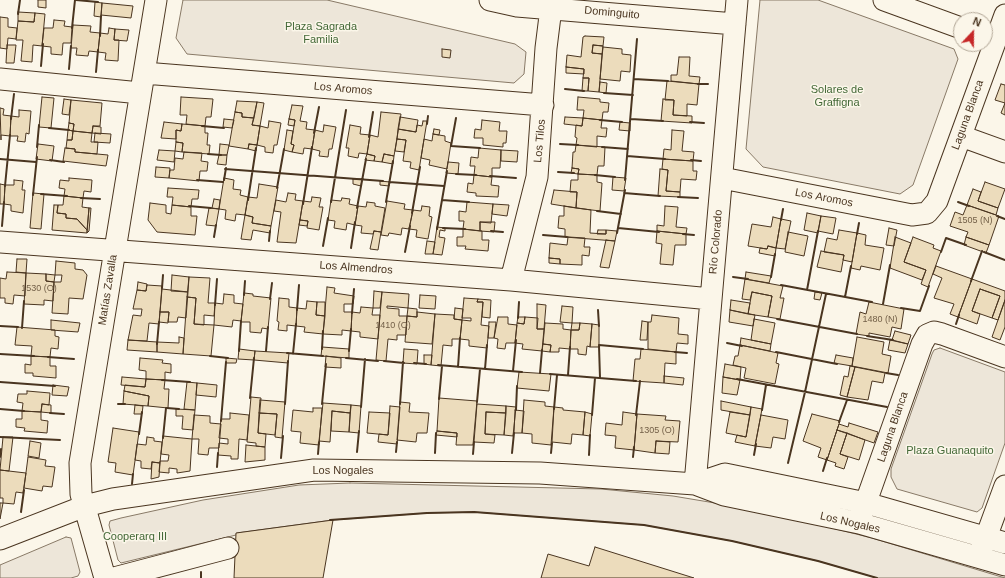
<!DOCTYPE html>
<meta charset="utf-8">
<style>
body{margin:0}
#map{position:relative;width:1005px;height:578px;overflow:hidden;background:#fbf6e9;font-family:Arial,sans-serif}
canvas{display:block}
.north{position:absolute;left:953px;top:12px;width:40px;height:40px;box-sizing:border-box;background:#fbf6e9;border:1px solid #b4a999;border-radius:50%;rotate:22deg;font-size:11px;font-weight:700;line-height:16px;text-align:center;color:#4a3520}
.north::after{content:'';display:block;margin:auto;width:14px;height:18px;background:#c62828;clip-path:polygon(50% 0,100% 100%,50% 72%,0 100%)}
</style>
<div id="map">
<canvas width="1005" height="578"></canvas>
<div class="north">N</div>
</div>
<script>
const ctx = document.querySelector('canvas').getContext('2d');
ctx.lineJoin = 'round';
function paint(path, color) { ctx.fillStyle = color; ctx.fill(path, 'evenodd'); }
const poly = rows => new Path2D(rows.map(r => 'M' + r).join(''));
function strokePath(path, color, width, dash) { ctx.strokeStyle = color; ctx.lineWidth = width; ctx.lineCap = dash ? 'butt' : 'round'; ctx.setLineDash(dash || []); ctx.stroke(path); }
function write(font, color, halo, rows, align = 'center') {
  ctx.font = font + ' Arial,sans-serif'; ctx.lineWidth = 3; ctx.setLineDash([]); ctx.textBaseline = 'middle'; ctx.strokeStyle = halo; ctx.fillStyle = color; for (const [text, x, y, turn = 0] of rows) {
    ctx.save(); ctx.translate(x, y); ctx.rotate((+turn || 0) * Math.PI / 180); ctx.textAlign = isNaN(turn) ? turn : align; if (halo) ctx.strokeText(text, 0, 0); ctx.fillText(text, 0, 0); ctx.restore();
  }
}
const green = poly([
 [183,0,327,0,515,44,526,52,524,74,514,83,187,54,176,38,183,0],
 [760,0,818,0,954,49,958,59,913,185,900,194,763,167,746,149,760,0],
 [940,348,1005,372,1005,443,982,508,977,512,897,489,891,477,891,469,932,354,934,350,940,348],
 [350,483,601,489,673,496,733,506,816,524,872,538,1005,578,877,578,818,561,732,541,644,525,474,512,427,513,333,520,237,533,236,535,121,563,118,560,109,525,110,521,121,518,203,500,299,485,350,483],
 [66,537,71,538,80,572,78,576,71,578,0,578,0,565,66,537]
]);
paint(green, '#ede6d9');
strokePath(green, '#887966', 1);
const building = poly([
 [38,0,46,0,46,8,38,7,38,0],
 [95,2,102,3,101,17,94,16,95,2],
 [102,3,133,6,131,18,101,15,102,3],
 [18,12,35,13,34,22,18,21,18,12],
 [35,13,45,14,42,46,33,45,32,62,21,61,23,40,16,40,18,21,34,22,35,13],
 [0,17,8,18,8,27,17,28,16,39,8,38,7,49,0,48,0,17],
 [54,20,65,21,64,26,72,27,71,43,63,43,62,55,51,54,51,47,42,46,44,28,53,28,54,20],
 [73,25,91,26,90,32,100,33,98,52,89,51,88,56,76,55,77,48,71,48,73,25],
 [109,28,115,29,114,40,119,40,118,61,105,60,106,53,98,52,100,33,108,34,109,28],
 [115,29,129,30,127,41,114,40,115,29],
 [585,36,604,37,603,46,593,45,592,53,602,54,599,92,588,91,589,78,583,78,584,69,566,67,567,55,581,57,583,37,585,36],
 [7,45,16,45,14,63,6,63,7,45],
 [593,45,603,46,602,54,592,53,593,45],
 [603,47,622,49,622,54,631,55,630,72,621,71,620,81,600,79,603,47],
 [442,49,451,50,450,58,442,57,442,49],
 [679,57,690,57,689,76,700,77,699,84,671,81,671,75,677,75,679,57],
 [566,67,584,69,584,74,566,73,566,67],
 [583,78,589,78,588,91,582,91,583,78],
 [667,81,699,84,697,105,687,104,687,116,673,115,674,100,665,100,667,81],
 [600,82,607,83,606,93,599,92,600,82],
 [1001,84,1005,85,1005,115,1001,113,1005,103,995,100,1001,84],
 [42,97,54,98,51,128,39,127,42,97],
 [181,97,213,99,211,117,206,117,205,126,186,124,187,115,180,115,181,97],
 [578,97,600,99,600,102,609,103,608,112,603,112,602,120,583,118,584,110,577,110,578,97],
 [64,99,71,100,69,115,62,114,64,99],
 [663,99,674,100,673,115,692,116,692,123,661,121,663,99],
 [71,100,102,103,100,126,93,126,92,133,73,131,74,124,69,123,71,100],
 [237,101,257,102,254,118,242,117,242,113,235,112,237,101],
 [257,102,264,103,260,126,252,125,257,102],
 [292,105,303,106,300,121,307,122,306,129,315,130,312,149,304,148,303,154,292,152,294,145,291,144,295,120,289,119,292,105],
 [0,108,4,109,3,115,11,116,10,136,1,135,1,140,0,108],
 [19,110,31,111,29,134,26,133,25,142,17,141,18,136,10,136,11,116,19,117,19,110],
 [235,112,242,113,242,117,254,118,252,125,260,126,257,145,249,144,248,149,229,146,235,112],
 [381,112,401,114,394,156,384,154,382,162,374,161,375,156,367,154,370,135,378,137,381,112],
 [400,117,418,120,416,132,398,129,400,117],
 [565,117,583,118,582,126,564,124,565,117],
 [583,118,602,120,601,128,607,128,606,137,597,136,597,147,576,145,577,138,575,137,576,125,582,126,583,118],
 [224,119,234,120,232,128,223,127,224,119],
 [289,119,295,120,294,126,288,125,289,119],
 [482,120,500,122,499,131,507,131,506,143,503,143,503,147,483,145,483,138,474,138,475,129,481,130,482,120],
 [269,121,281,123,277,145,274,145,273,153,265,152,265,147,257,145,260,126,268,128,269,121],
 [423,121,427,121,419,170,410,168,411,162,403,161,406,140,397,139,398,129,416,132,417,125,422,126,423,121],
 [164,122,182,124,181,131,176,130,176,139,161,138,164,122],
 [620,122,630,123,630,131,619,130,620,122],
 [69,123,74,124,73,131,68,130,69,123],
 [182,124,205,126,205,133,208,133,207,145,210,145,209,154,182,152,183,143,176,142,176,130,181,131,182,124],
 [324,125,336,127,332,149,329,149,328,157,319,156,320,151,312,149,315,130,323,132,324,125],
 [350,125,361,127,360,134,370,135,367,154,359,153,358,158,348,156,349,148,346,148,350,125],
 [93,126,101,127,101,134,92,133,93,126],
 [434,129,440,130,439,135,433,134,434,129],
 [68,130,73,131,72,140,67,140,68,130],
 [287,130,293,131,291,144,294,145,292,152,284,150,287,130],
 [672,130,684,131,682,151,694,152,693,161,663,159,664,149,671,150,672,130],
 [73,131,92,133,91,142,98,142,97,154,75,152,75,149,66,148,67,140,72,140,73,131],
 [95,133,111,134,110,143,94,142,95,133],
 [433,134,445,136,445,141,451,143,447,169,429,165,430,160,421,158,424,139,432,141,433,134],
 [397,139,406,140,404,152,395,151,397,139],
 [176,142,183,143,182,152,175,151,176,142],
 [38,144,54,146,52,161,36,159,38,144],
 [220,144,229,145,227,155,219,155,220,144],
 [249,144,257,145,256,151,248,149,249,144],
 [576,145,605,147,604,166,598,166,597,175,578,174,579,169,572,168,573,152,575,152,576,145],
 [65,148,75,149,75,152,108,155,106,166,63,161,65,148],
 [479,148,501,150,500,168,492,168,492,177,474,175,475,166,470,166,471,157,478,158,479,148],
 [159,150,175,151,174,162,157,160,159,150],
 [501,150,518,151,517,162,501,161,501,150],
 [184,152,202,153,201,161,208,162,207,171,200,171,199,181,169,178,170,170,174,170,175,158,183,159,184,152],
 [367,154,375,156,374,161,365,160,367,154],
 [384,154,394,156,393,164,382,162,384,154],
 [219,155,227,155,226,165,217,164,219,155],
 [663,159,693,161,693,171,697,171,696,180,681,179,680,192,666,191,668,170,662,169,663,159],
 [448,162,459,163,458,174,446,173,448,162],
 [156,167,170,168,169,178,155,177,156,167],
 [572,168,579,169,578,174,571,173,572,168],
 [660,169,668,170,666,191,680,192,680,197,658,196,660,169],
 [578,174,597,175,597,182,602,183,600,211,576,208,577,192,570,192,571,180,578,180,578,174],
 [474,175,492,177,491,185,499,186,498,197,476,196,476,193,467,192,468,183,473,184,474,175],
 [613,177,626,178,624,191,612,190,613,177],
 [69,178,92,180,91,192,84,191,83,198,64,196,65,189,59,188,60,180,69,181,69,178],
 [224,178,234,180,233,189,241,190,240,195,248,197,245,215,236,214,235,221,225,219,226,210,219,209,224,178],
 [353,179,362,179,361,186,353,184,353,179],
 [14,180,23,181,22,190,25,190,23,213,11,211,11,205,4,204,5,185,14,185,14,180],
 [380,181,390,182,389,186,380,185,380,181],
 [985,182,1005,189,998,208,978,201,985,182],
 [0,184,5,185,4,204,0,204,0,184],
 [259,184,278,187,271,226,252,223,253,217,245,215,248,197,257,198,259,184],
 [168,188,199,190,198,199,192,199,191,207,172,205,173,197,167,197,168,188],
 [973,189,981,192,978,201,998,208,996,215,967,205,973,189],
 [554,190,577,192,576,208,551,204,554,190],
 [33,193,44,194,41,229,30,228,33,193],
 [288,193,296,194,295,200,303,201,296,243,277,242,281,212,274,211,276,200,286,202,288,193],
 [64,196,83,198,82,207,89,208,87,230,77,219,66,218,66,214,57,213,58,205,63,205,64,196],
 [312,197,321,198,319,207,323,207,319,230,307,228,308,221,300,220,303,201,311,202,312,197],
 [342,198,350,199,349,204,358,206,355,225,347,223,346,230,334,228,335,221,328,220,331,200,341,201,342,198],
 [214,199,220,200,219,209,212,208,214,199],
 [387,201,405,204,404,209,413,210,409,229,402,228,401,235,389,233,388,236,381,235,387,201],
 [367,202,375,203,375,206,385,208,381,232,374,231,373,234,361,233,362,226,355,225,358,206,366,207,367,202],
 [467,202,493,204,491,223,480,222,480,231,463,229,464,221,459,221,459,211,466,212,467,202],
 [150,203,166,205,166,213,171,214,172,205,191,207,191,216,197,216,195,235,157,232,148,220,150,203],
 [493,204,509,205,507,216,492,214,493,204],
 [54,205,58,205,57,213,66,214,66,218,77,219,87,230,87,233,52,230,54,205],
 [967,205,999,216,989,245,966,237,968,232,950,226,955,212,963,215,967,205],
 [422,206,430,207,429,216,432,217,428,239,416,237,417,230,409,229,413,210,421,211,422,206],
 [564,206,591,210,590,233,606,234,606,230,617,231,615,241,565,237,565,229,558,228,559,216,564,216,564,206],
 [665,206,678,207,676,227,687,228,686,234,657,231,657,225,664,226,665,206],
 [89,208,91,208,89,231,87,233,89,208],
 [209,208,219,209,216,226,206,225,209,208],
 [807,213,821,216,818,233,804,230,807,213],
 [245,215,253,217,252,223,271,226,270,233,253,230,251,240,241,239,245,215],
 [821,216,836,218,833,234,818,231,821,216],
 [773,217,781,219,776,248,768,246,767,249,748,246,752,224,771,227,773,217],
 [781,219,791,221,785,249,776,248,781,219],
 [300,220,308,221,307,226,299,225,300,220],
 [480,222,495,222,494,232,480,231,480,222],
 [437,227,445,228,445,231,440,230,439,237,445,238,442,255,433,254,437,227],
 [889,228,897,230,894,246,886,245,889,228],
 [463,229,482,231,482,240,489,240,488,251,465,249,466,246,457,246,457,237,463,237,463,229],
 [598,230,606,230,606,234,597,234,598,230],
 [839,230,857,233,852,262,843,260,844,255,824,252,827,238,837,240,839,230],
 [374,231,381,232,378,250,370,249,374,231],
 [657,231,686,234,686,245,675,245,673,265,660,264,662,244,656,243,657,231],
 [788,232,808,236,804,256,785,252,788,232],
 [857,233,866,235,865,245,884,248,880,270,861,266,860,270,851,268,857,233],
 [568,237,585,238,584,247,590,247,589,256,582,255,582,265,560,264,560,259,549,258,550,243,567,245,568,237],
 [895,237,911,243,904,262,926,270,922,280,890,268,895,237],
 [913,237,934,245,933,248,941,251,928,287,921,284,926,270,904,262,913,237],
 [966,237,989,245,986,253,964,245,966,237],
 [606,240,615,241,609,268,600,267,606,240],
 [427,241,435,242,433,254,425,254,427,241],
 [768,246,776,248,775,256,759,253,760,248,767,249,768,246],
 [821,251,844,255,841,272,817,267,821,251],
 [549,258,560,259,560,264,549,263,549,258],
 [17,259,27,259,26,273,16,272,17,259],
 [56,261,75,263,75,269,83,270,87,275,83,299,69,298,68,314,52,313,54,282,61,282,62,275,55,275,56,261],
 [936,266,972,279,958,317,950,314,954,304,934,298,942,278,933,274,936,266],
 [7,272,26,273,25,296,14,295,13,304,5,303,5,298,0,298,0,278,6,279,7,272],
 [746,272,771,276,769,283,745,279,746,272],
 [26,273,46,274,46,281,54,282,53,301,44,300,44,305,24,304,26,273],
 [46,274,55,275,54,282,46,281,46,274],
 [172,275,189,277,188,292,171,291,172,275],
 [189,277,210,278,208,303,215,303,214,316,204,315,204,325,194,324,196,298,187,297,189,277],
 [745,279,783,286,780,298,784,298,780,319,768,317,772,296,752,292,750,300,742,299,745,279],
 [972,279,1005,291,1005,300,998,320,992,318,1000,296,980,289,972,311,980,314,977,324,958,317,972,279],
 [138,282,147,284,146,291,137,290,138,282],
 [147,285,162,286,159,324,149,323,147,341,128,340,133,315,141,316,142,309,133,309,137,290,146,291,147,285],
 [327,287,335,288,334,293,354,296,353,304,344,304,344,312,352,312,351,331,342,330,342,335,323,334,327,287],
 [162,289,188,292,186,318,178,317,177,322,168,322,169,312,160,312,162,289],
 [980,289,1000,296,992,318,972,311,980,289],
 [374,291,382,292,380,308,373,308,374,291],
 [382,292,409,294,408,308,387,306,387,308,399,309,399,316,407,316,406,335,397,335,397,340,388,339,386,361,376,360,382,292],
 [752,292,772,296,768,317,748,314,752,292],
 [815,292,822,293,820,300,814,299,815,292],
 [244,293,253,294,253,296,271,298,268,329,262,328,261,333,250,332,250,322,241,322,244,293],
 [224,294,234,295,234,303,243,304,241,321,233,320,232,327,214,325,215,303,223,304,224,294],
 [420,295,436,296,435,309,419,308,420,295],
 [187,297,196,298,194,324,214,325,211,356,183,354,187,297],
 [279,298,289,299,289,307,297,308,296,326,287,325,287,331,278,330,279,322,277,321,279,298],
 [464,298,478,299,477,302,483,302,481,325,489,326,487,348,469,346,469,340,460,339,462,320,471,321,471,318,462,318,464,298],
 [478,299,491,300,490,318,482,317,483,302,477,302,478,299],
 [731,300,750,303,748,314,730,310,731,300],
 [1005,300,1005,327,1000,340,992,337,1005,300],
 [307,301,317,302,316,315,325,316,323,334,304,332,305,327,296,326,297,308,306,309,307,301],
 [317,302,325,302,325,316,316,315,317,302],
 [869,302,904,309,901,329,892,327,890,337,869,333,869,336,856,334,860,312,866,314,869,302],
 [537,304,546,305,544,329,537,329,537,304],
 [562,306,573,307,572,323,560,322,562,306],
 [361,307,373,308,372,315,380,315,378,339,360,337,360,332,351,331,352,312,360,313,361,307],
 [408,308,417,309,417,317,407,316,408,308],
 [455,308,463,309,462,320,454,319,455,308],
 [730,310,755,315,753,326,729,322,730,310],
 [160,312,169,312,168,323,159,322,160,312],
 [417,312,435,314,432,344,405,342,407,316,417,317,417,312],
 [435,314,454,315,454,319,462,320,460,339,452,339,452,346,443,345,441,366,431,365,435,314],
 [652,315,679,318,678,334,688,335,688,344,677,343,676,352,648,349,648,322,651,322,652,315],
 [498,317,508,317,508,324,517,325,515,343,506,343,505,349,497,348,498,339,494,338,498,317],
 [518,317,525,317,524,324,517,323,518,317],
 [525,317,538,318,537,329,544,329,542,351,522,349,523,344,515,343,517,323,524,324,525,317],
 [754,319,775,323,771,344,751,340,754,319],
 [51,320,80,323,78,332,51,330,51,320],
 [642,321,648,322,647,340,640,340,642,321],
 [489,322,496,322,494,338,488,338,489,322],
 [545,323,563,324,563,329,571,330,570,349,559,348,559,352,550,352,551,345,543,344,545,323],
 [572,323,580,323,579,330,571,330,572,323],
 [580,323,592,324,590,347,587,346,586,355,578,354,578,349,570,349,571,330,579,330,580,323],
 [592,324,599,325,599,347,590,347,592,324],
 [17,327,55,330,55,336,59,337,58,349,51,348,50,357,31,356,32,346,15,345,17,327],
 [895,331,911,335,908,344,892,340,895,331],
 [179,337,184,338,183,354,157,352,157,342,179,343,179,337],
 [857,337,884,342,882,354,891,356,888,373,852,366,857,337],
 [741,338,771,344,770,351,740,345,741,338],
 [128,340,157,342,157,352,127,350,128,340],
 [890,340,908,344,905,353,888,350,890,340],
 [543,344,551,345,550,352,542,351,543,344],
 [740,345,778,353,776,363,779,364,775,384,744,378,746,368,733,365,735,356,738,356,740,345],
 [322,347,349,349,349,358,321,356,322,347],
 [239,349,255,351,254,360,238,359,239,349],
 [404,349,418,350,417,364,403,363,404,349],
 [641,349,676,352,676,364,665,363,664,383,633,381,635,359,640,359,641,349],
 [255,351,289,353,288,363,254,360,255,351],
 [424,355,432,355,431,365,424,364,424,355],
 [836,355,853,358,852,366,834,363,836,355],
 [31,356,50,357,50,366,56,366,56,378,33,376,33,373,25,373,25,364,31,365,31,356],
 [326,356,341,358,341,368,325,367,326,356],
 [140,358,163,360,162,363,171,364,171,373,165,372,165,380,146,379,146,371,139,370,140,358],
 [226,358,237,359,236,363,226,363,226,358],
 [725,364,741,367,740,380,723,377,725,364],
 [850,366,855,367,847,397,840,395,844,376,848,377,850,366],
 [855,367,885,373,883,383,872,381,868,400,847,397,855,367],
 [519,372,551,374,549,391,517,388,519,372],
 [664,376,684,378,683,385,664,383,664,376],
 [122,377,146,379,145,387,121,385,122,377],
 [723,377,740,380,737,395,722,393,723,377],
 [146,379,165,380,164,389,169,389,168,408,148,406,149,396,124,391,125,385,145,387,146,379],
 [187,382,197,383,195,410,184,409,187,382],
 [197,383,217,385,216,397,196,395,197,383],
 [53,385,69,387,67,396,52,395,53,385],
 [27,391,50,393,49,405,42,404,41,412,22,411,23,403,17,402,18,394,27,394,27,391],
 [124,391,149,396,148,406,123,404,124,391],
 [251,397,261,398,258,433,266,434,265,447,256,446,256,443,247,442,251,397],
 [439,398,477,401,473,445,456,445,457,433,437,431,439,398],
 [260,400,285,402,282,438,275,437,277,414,259,413,260,400],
 [524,400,545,402,545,406,554,407,551,445,532,443,532,434,522,433,524,400],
 [721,401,751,407,750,415,721,410,721,401],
 [400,402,410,403,409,412,429,413,427,433,417,433,416,442,397,440,400,402],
 [323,403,351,405,350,413,332,411,330,442,319,441,323,403],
 [42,404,51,405,51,413,41,412,42,404],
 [477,404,506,406,506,413,486,412,485,434,495,435,494,443,474,442,477,404],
 [135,405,143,406,142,414,134,414,135,405],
 [351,405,361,406,359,433,349,432,351,405],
 [390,406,400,407,397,444,378,442,379,434,388,435,390,406],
 [506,406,516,407,513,436,504,435,506,406],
 [554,407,563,408,563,410,585,412,583,435,572,434,571,444,552,442,554,407],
 [751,407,762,409,755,446,735,442,737,435,746,437,751,407],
 [313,408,322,408,319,445,300,443,301,432,291,431,293,410,313,412,313,408],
 [176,409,195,410,193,430,182,429,183,416,176,416,176,409],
 [515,410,524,411,522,433,514,433,515,410],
 [22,411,41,412,41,420,48,421,47,433,24,431,25,428,16,427,16,419,22,419,22,411],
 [332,411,350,413,349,432,331,431,332,411],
 [369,412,390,413,388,435,367,433,369,412],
 [486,412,506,413,504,435,485,434,486,412],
 [585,412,592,414,590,436,583,435,585,412],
 [623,412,637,414,634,450,615,448,616,436,605,435,606,423,622,425,623,412],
 [730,412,750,415,746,437,726,433,730,412],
 [230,413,249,415,247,440,239,439,238,459,231,459,231,456,218,455,219,443,228,444,228,439,219,438,221,419,230,419,230,413],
 [259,413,277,414,275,435,258,433,259,413],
 [637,414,666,416,665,420,680,421,678,442,656,441,655,453,634,450,637,414],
 [812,414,840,421,827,460,818,457,821,448,803,441,812,414],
 [194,415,210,416,210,423,221,424,219,448,209,448,208,455,198,454,199,439,192,439,194,415],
 [761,415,788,420,785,439,773,437,771,448,755,446,761,415],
 [849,423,878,432,874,443,837,430,839,424,848,427,849,423],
 [113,428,139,432,133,475,115,472,116,463,108,462,113,428],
 [837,430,847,433,840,454,848,457,844,469,835,466,836,463,827,460,837,430],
 [437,431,457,433,457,437,436,435,437,431],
 [847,433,865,440,859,460,840,454,847,433],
 [163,436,192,439,190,471,177,473,177,469,169,468,169,473,159,472,160,461,168,461,169,455,161,454,163,436],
 [3,437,13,437,9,471,0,470,3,437],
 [147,437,154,438,154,441,162,442,160,463,152,462,151,469,141,468,141,461,135,460,137,444,146,445,147,437],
 [30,441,41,443,39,458,28,456,30,441],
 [656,441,670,442,669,454,655,453,656,441],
 [246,445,265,447,265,460,245,462,246,445],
 [28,457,46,460,45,466,55,467,52,487,43,486,42,491,24,488,28,457],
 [152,462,160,463,159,477,151,479,152,462],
 [0,470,26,473,23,493,16,492,14,504,3,503,3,498,0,498,0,470],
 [0,503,3,503,0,519,0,503],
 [333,520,323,578,234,578,236,533,333,520],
 [595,547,694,578,541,578,548,554,589,566,595,547]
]);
paint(building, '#ecdcbc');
strokePath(building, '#4a3520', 1);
const minor = poly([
 [490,0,517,6,735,24],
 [884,0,961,28],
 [144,73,543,105],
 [0,79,140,93],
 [961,136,1005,152],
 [722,178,912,215,927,213,937,201,1005,15],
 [0,242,511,280,711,299],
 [511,280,537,177,546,48,552,0],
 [695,484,737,0],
 [695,484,725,474,866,503,1005,543],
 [861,516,922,344,927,335,934,332,942,334,1005,357],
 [0,539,85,506,113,499,314,470,540,473,695,484,724,495,859,523,1005,565],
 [981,551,1005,486],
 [105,578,81,494,80,463,156,0],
 [114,578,228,548]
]);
strokePath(minor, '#4a3520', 23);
strokePath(minor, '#fbf6e9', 21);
strokePath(poly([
 [76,0,98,2],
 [18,14,20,0],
 [72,28,75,0],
 [100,36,101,16],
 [41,66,43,44],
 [69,69,71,46],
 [96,72,98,50],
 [634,79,668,81],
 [698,84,708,84],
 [565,89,584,91],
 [604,93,633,95],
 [11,119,14,94],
 [631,119,663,121],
 [600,120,622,122],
 [690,122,704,123],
 [427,124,428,116],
 [202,126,224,128],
 [49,128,69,130],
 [314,133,319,107],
 [369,137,373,112],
 [560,144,578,145],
 [451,146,456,118],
 [451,146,480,148],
 [37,147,39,125],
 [602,147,628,149],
 [208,154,221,155],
 [627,156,665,159],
 [0,159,36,162],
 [50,160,64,162],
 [691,160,701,161],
 [225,169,383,181],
 [558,172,574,173],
 [456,174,476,175],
 [595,175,615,177],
 [490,176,516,178],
 [197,180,223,182],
 [224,180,226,168],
 [625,180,637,39],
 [389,182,444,186],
 [5,186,10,135],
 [277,188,284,149],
 [624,193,660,196],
 [41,194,67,196],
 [33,195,37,157],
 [678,197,698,198],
 [81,198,100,199],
 [248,200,256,148],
 [442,200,469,202],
 [331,202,346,110],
 [386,202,393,161],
 [958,202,969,206],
 [303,204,312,147],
 [189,206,211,208],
 [357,208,366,159],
 [597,211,621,214],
 [412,213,420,167],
 [997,216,1005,219],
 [781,220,783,209],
 [2,226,4,202],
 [443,228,465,229],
 [618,228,659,232],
 [437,229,447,171],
 [491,231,503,232],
 [617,233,625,190],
 [683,234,694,235],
 [857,234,859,223],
 [543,235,567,237],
 [214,237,216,225],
 [269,241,270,231],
 [323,246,328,218],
 [351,248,355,222],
 [405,252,410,226],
 [941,252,946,238,966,245],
 [984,252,1005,260],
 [733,277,748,279],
 [771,277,775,254],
 [971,281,982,251],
 [781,285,872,302],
 [162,288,163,275],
 [807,290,818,231],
 [244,295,245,281],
 [845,297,851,266],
 [270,299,272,283],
 [883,304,890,265],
 [215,305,217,279],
 [901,308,920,311,929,286],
 [297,310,299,285],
 [598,310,599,326],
 [352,313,354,289],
 [518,318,519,302],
 [777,319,857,334],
 [956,324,959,315],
 [0,326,18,327],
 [22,328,24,301],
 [867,336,893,340],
 [727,343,742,346],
 [157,344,159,322],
 [599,345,643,349],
 [599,346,600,378],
 [322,349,323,331],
 [239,351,241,321],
 [266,351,268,327],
 [349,351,351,329],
 [675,352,687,353],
 [776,352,837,364],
 [287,353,323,356],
 [0,354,34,356],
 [293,354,296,324],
 [210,356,228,358],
 [48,357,74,359],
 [346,358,378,361],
 [384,361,404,363],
 [414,363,426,364],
 [438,365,522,372],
 [458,367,460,338],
 [485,369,487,345],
 [513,371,516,340],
 [540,373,542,350],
 [886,373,898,375],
 [550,374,636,381],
 [568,375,570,347],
 [737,379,887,407],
 [162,380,190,382],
 [0,382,55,386],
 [250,398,254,358],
 [439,399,442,366],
 [477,402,480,369],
 [118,404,125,404],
 [285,404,288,361],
 [322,404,326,364],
 [400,404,403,362],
 [361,407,365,359],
 [167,408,179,409],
 [0,409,24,411],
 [554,409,557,375],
 [516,410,517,386],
 [762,410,766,385],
 [50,413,64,414],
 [592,415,595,378],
 [636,415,640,381],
 [221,421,226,362],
 [839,422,847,400],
 [139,434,142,412],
 [0,437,60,440],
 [163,438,166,408],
 [357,452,359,431],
 [396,452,397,442],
 [435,453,436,433],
 [512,453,514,433],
 [551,453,552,443],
 [318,454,319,442],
 [473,454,474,442],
 [589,455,590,435],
 [754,455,756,444],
 [0,457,1,449],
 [633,457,634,447],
 [281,458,283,436],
 [788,463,805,392,826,294],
 [217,467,218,453],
 [823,471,827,458],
 [132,484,133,474],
 [21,512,24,490],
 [330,520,427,513,474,512,644,525,732,541,818,561,877,578],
 [201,572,201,578]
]), '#4a3520', 2);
write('9px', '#725f47', null, [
 ["1505 (N)",975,221],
 ["1530 (O)",39,289],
 ["1480 (N)",880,320],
 ["1410 (O)",393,326],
 ["1305 (O)",657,431]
]);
write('11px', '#4a3520', '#fbf6e9', [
 ["Dominguito",612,13,5],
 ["Los Aromos",343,89,5],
 ["Laguna Blanca",968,115,-70],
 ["Los Tilos",540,141,-85],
 ["Los Aromos",824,198,11],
 ["Río Colorado",716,242,-85],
 ["Los Almendros",356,268,4],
 ["Matías Zavalla",108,290,-81],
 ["Laguna Blanca",893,427,-71],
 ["Los Nogales",343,471],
 ["Los Nogales",850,523,13]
]);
write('11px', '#436837', '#fbf6e9', [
 ["Plaza Sagrada",321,27],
 ["Familia",321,40],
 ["Solares de",837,90],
 ["Graffigna",837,103],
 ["Plaza Guanaquito",950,451],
 ["Cooperarq III",135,537]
]);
</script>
